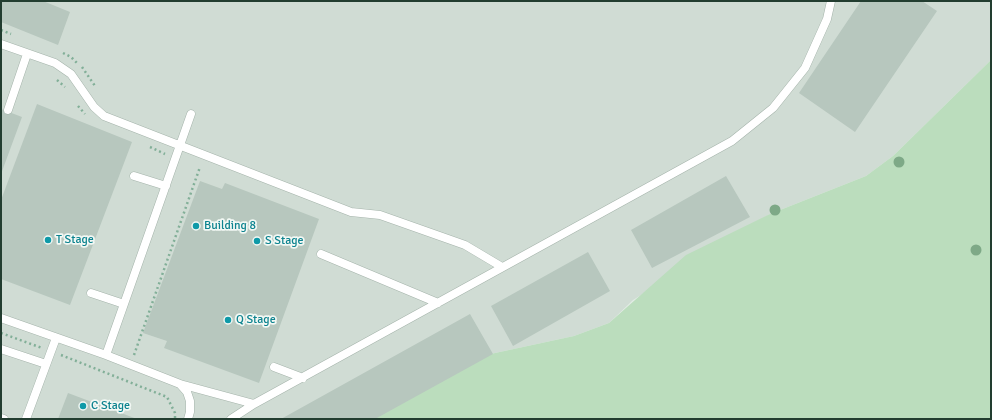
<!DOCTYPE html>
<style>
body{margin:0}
#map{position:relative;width:992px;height:420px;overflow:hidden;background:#e2ece5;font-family:Signika,sans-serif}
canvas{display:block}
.frame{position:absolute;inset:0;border:2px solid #223d30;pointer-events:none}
</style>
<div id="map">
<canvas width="992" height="420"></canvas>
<div class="frame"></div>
</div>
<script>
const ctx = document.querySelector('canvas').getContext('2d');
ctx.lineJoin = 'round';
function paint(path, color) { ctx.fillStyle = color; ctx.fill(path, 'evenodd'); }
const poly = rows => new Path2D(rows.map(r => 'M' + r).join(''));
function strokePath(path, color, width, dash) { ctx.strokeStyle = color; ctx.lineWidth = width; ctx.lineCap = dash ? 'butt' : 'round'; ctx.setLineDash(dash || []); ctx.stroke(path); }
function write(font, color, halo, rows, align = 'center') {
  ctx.font = font + ' Signika,sans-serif'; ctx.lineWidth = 3.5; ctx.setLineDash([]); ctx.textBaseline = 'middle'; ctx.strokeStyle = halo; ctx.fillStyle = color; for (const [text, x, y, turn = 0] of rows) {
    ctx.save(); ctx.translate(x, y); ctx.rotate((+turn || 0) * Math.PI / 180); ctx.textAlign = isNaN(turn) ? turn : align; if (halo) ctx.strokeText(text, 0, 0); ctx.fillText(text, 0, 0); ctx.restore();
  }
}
paint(poly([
 [1,1,991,1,991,60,893,156,866,176,770,214,633,300,609,323,574,336,472,358,371,419,1,419]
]), '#d0dcd4');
paint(poly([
 [991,60,991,419,371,419,472,358,574,336,609,323,686,255,770,214,866,176,893,156]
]), '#bbddbd');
paint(poly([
 [1,1,43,1,70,12,58,45,1,22],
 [861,1,922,1,937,11,855,132,799,93],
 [37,104,132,142,70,305,1,279,1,200],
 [1,109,22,117,1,174],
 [726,176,750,217,652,268,631,230],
 [200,181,222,189,225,183,319,219,259,383,164,348,167,341,143,333],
 [588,252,610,291,513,346,491,306],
 [470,314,493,354,375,419,281,419],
 [68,393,137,419,58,419]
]), '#b7c7be');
const lane = poly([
 [1,44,55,63,71,74,94,107,104,116,351,212,380,215,465,245,502,267],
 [8,110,27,54],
 [134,176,166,186],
 [321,254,438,303],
 [91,293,124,304],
 [1,318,106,355,180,384,254,404,732,141,773,108,805,68,827,19,831,1],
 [1,349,46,364],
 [106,355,191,114],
 [274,367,303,378],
 [180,384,187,392,190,401,190,412,188,419],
 [1,418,4,419],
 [26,419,56,338],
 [231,419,254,404]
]);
strokePath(lane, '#a5b4ab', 9);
strokePath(poly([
 [1,30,11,34],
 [63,53,71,57,78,64],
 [82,67,95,86],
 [57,80,65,87],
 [78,106,85,114],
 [150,147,165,154],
 [1,333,42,348],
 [61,355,167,397,175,413,175,419],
 [134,355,200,167]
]), '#82af98', 2.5, [2, 3]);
strokePath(lane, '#fff', 8);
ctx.fillStyle = '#7ea987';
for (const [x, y] of [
 [899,162],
 [775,210],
 [976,250]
]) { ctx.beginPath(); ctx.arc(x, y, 5.5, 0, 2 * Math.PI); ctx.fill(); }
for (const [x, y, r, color] of [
 [196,226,4,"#0f9aa8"],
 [48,240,4,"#0f9aa8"],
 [257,241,4,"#0f9aa8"],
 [228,320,4,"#0f9aa8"],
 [83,406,4,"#0f9aa8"]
]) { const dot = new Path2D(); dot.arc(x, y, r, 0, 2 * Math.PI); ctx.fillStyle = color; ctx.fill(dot); strokePath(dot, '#f2f8f4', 1.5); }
write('12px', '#0d838f', '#f2f8f4', [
 ["Building 8",204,226],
 ["T Stage",56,240],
 ["S Stage",265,241],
 ["Q Stage",236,320],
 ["C Stage",91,406]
], 'left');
</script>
